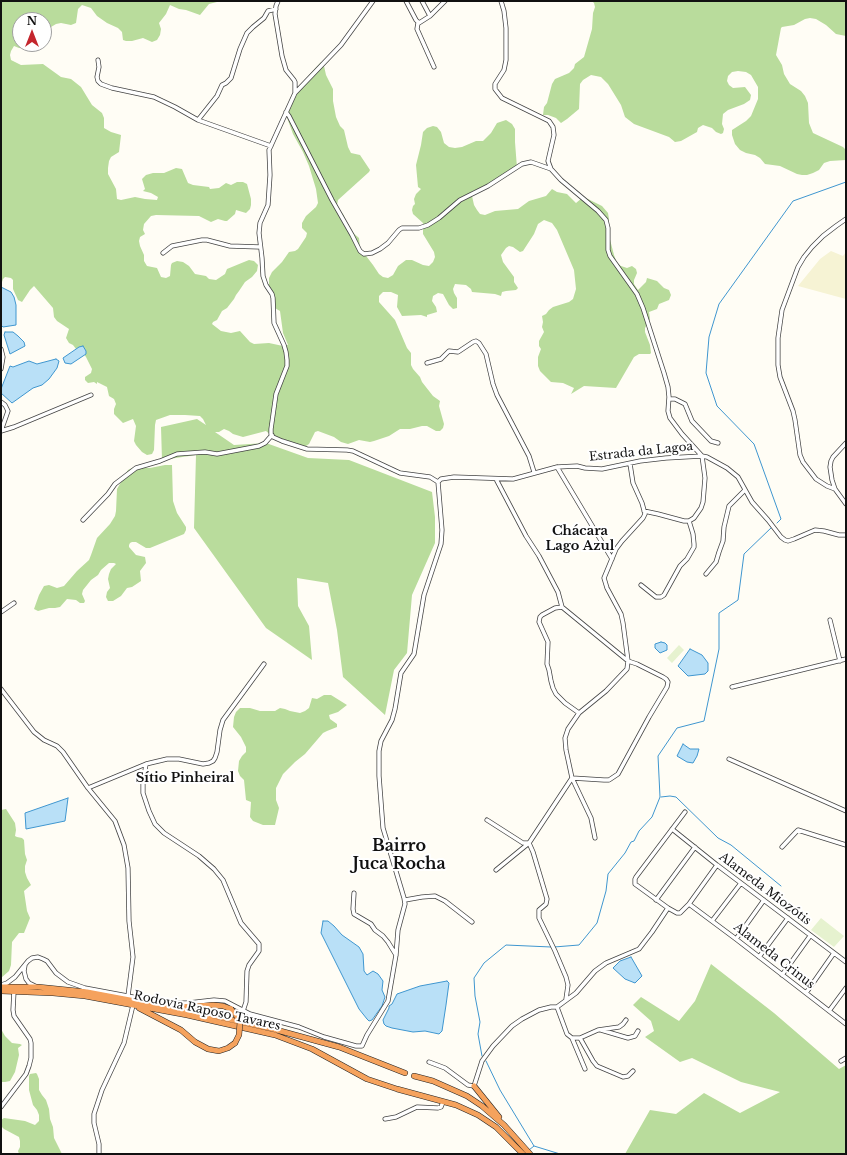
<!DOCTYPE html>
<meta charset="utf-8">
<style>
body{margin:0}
#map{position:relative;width:847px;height:1155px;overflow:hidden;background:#fffdf5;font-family:"Libre Baskerville",serif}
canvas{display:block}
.frame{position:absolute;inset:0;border:2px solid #111;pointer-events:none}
.north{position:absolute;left:12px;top:12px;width:40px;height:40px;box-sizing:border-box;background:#fff;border:1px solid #a0a0a0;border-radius:50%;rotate:0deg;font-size:11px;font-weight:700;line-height:16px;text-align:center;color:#111}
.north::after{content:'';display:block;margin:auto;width:14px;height:18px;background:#c4262e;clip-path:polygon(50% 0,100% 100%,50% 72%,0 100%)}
</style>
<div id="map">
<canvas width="847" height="1155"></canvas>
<div class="frame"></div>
<div class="north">N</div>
</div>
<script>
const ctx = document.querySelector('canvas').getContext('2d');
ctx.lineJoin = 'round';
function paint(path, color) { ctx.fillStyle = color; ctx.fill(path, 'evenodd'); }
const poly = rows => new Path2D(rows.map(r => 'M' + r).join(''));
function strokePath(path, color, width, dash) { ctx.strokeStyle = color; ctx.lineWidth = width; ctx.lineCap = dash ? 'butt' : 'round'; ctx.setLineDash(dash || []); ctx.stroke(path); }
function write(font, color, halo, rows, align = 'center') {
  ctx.font = font + ' "Libre Baskerville",serif'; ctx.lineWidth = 4; ctx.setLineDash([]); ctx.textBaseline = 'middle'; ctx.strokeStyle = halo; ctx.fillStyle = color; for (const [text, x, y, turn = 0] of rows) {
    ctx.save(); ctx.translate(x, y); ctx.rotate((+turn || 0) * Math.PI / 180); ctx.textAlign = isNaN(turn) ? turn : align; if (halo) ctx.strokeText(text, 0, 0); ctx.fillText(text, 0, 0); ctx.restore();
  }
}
paint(poly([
 [831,251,843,256,846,252,846,299,798,286,820,259]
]), '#f6f3d4');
paint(poly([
 [1,1,221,1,209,4,200,15,186,10,179,9,170,5,166,14,159,23,161,29,160,35,157,40,152,42,143,38,132,41,126,41,123,40,122,32,118,28,107,23,97,16,91,8,82,5,78,9,76,23,71,25,61,23,56,24,51,27,48,32,44,33,44,20,20,20,20,44,30,44,29,45,25,48,19,48,14,46,11,51,10,55,11,60,21,65,43,64,61,77,71,79,81,87,92,105,102,113,104,118,104,128,111,132,121,135,119,152,111,157,109,161,108,168,108,174,116,189,117,199,121,200,135,197,145,199,157,200,158,197,151,193,143,191,145,189,142,179,146,175,153,173,164,173,176,168,182,169,188,183,193,185,209,187,210,189,219,188,226,183,231,185,237,182,243,182,247,184,251,199,251,205,250,209,246,213,236,210,235,214,227,221,225,221,218,219,211,222,199,216,156,215,151,216,144,224,143,230,145,234,140,237,139,241,140,246,144,255,144,261,147,266,157,268,161,277,166,278,170,276,171,265,172,263,177,261,183,262,189,266,195,274,206,276,209,279,216,280,225,274,227,269,244,262,249,260,254,261,258,265,257,271,252,277,245,282,239,291,236,295,234,299,227,308,222,311,217,320,213,322,212,324,221,331,231,333,240,331,250,342,254,344,269,343,283,346,288,345,283,333,280,311,273,307,269,287,269,278,272,272,282,262,289,252,295,251,298,249,306,237,307,233,302,228,302,223,306,216,316,207,318,203,316,189,309,166,303,152,293,134,285,112,292,97,310,74,321,62,324,66,326,75,333,89,333,101,336,117,340,126,344,130,348,147,351,153,360,155,370,170,369,172,338,200,337,205,338,210,343,214,351,231,359,238,360,248,373,265,379,274,383,277,388,278,393,275,398,266,406,260,412,260,423,265,429,266,433,262,435,257,434,252,423,234,423,223,413,214,412,210,413,206,415,204,414,199,416,194,421,189,418,187,416,165,421,145,423,132,427,128,433,126,437,127,441,132,444,143,449,147,455,148,462,147,476,141,483,141,491,133,497,123,506,120,512,124,515,129,515,142,517,168,488,185,473,191,472,196,474,205,477,210,480,214,485,215,495,211,518,209,529,201,546,196,552,189,557,192,567,194,576,203,582,198,588,199,602,206,608,213,609,219,607,228,614,255,617,263,621,266,627,268,632,266,636,269,637,273,634,280,634,284,638,290,646,282,647,278,657,281,664,288,669,290,671,295,669,300,659,304,657,309,649,312,650,319,645,328,645,332,650,345,651,353,650,354,639,354,634,357,616,388,584,386,571,394,574,388,563,383,551,382,540,371,538,366,538,357,541,349,539,346,539,341,544,332,542,327,543,322,542,316,546,314,549,310,553,307,569,302,573,299,576,289,574,270,557,230,552,223,544,220,538,224,534,234,523,251,520,252,513,247,509,246,506,248,501,255,503,262,514,277,514,282,518,288,516,290,506,291,502,292,501,296,495,294,472,292,471,289,466,285,455,284,453,289,454,293,457,298,457,308,453,309,449,305,443,294,438,293,433,296,432,301,436,307,437,312,427,315,427,317,421,315,402,316,397,307,398,295,391,292,383,292,379,296,379,302,395,320,407,348,411,353,411,365,413,369,420,377,422,382,433,396,440,401,439,406,444,424,443,428,440,431,436,431,427,426,422,426,410,429,400,429,389,436,374,441,370,442,359,440,348,444,341,442,334,437,318,431,315,432,309,444,306,446,302,447,273,437,266,431,243,437,233,434,229,431,224,429,219,432,215,432,234,445,266,443,308,458,349,460,432,492,435,517,435,543,412,595,407,653,394,670,385,715,343,677,337,630,328,583,297,578,298,606,309,626,312,660,266,628,194,528,196,455,162,460,161,427,197,419,206,425,203,419,200,416,185,415,170,415,156,420,155,425,154,450,152,454,147,455,142,452,136,445,134,441,136,426,133,419,123,423,114,414,114,409,116,404,114,399,109,396,107,387,97,382,97,384,94,382,88,383,85,380,85,377,91,373,92,369,86,357,81,350,76,349,73,345,69,343,66,338,69,329,57,321,54,317,53,308,34,286,30,290,22,302,18,300,13,289,13,280,11,278,5,277,3,279,1,285],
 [592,1,846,1,846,36,836,34,826,25,816,19,810,18,805,19,794,25,782,27,781,28,776,55,782,65,784,74,790,84,801,91,805,96,808,103,809,123,813,133,843,147,846,150,846,160,830,161,824,163,819,170,813,173,807,175,802,175,797,174,780,166,765,164,760,158,755,155,746,153,740,150,735,144,732,135,732,130,746,121,751,116,758,99,758,87,751,75,746,72,738,71,732,72,728,76,727,81,729,85,733,88,745,87,751,95,750,100,744,104,728,110,723,114,722,124,724,129,723,133,721,134,716,132,712,128,703,125,698,128,697,132,681,141,675,142,669,137,634,124,625,117,621,105,608,84,601,77,591,75,583,80,580,84,579,109,567,119,561,123,556,118,548,115,543,115,544,107,547,103,552,84,555,79,569,73,574,68,575,64,584,57,592,29,593,13,595,7,594,3],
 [165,465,172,465,173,501,177,513,186,527,186,530,184,534,150,548,146,548,136,542,132,542,130,543,129,545,129,547,136,555,145,557,146,563,140,571,141,581,132,587,127,588,121,596,113,601,108,601,106,597,107,592,110,588,108,579,109,574,111,569,116,564,114,563,109,563,101,570,98,575,91,580,83,590,82,594,85,601,84,603,80,603,76,600,67,599,60,607,55,608,49,608,38,611,34,609,39,595,44,586,49,585,57,588,64,586,77,571,89,560,91,555,97,538,110,524,115,516,116,511,117,489,128,470,134,467,150,468],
 [324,695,331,695,347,705,338,712,329,715,330,719,337,724,337,727,327,731,323,733,305,754,295,762,283,774,276,788,276,800,279,808,275,825,263,825,253,821,250,817,251,802,246,800,244,780,240,776,238,771,239,761,242,756,246,752,246,747,241,737,233,727,234,717,236,712,240,708,250,708,260,711,275,711,280,708,285,709,290,711,300,713,305,711,309,708,312,698,317,699],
 [6,809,15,823,16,830,15,836,17,837,22,838,24,840,25,854,27,860,25,866,25,872,27,878,31,885,24,891,27,911,30,918,24,933,19,933,12,942,11,965,9,971,1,978,1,810],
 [711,964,774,1013,839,1069,846,1065,846,1154,625,1154,650,1110,676,1114,704,1093,740,1113,780,1092,741,1082,692,1058,680,1062,645,1037,654,1031,651,1021,633,1005,641,997,679,1021,695,1001],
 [1,1029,5,1036,12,1043,20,1044,22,1045,18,1048,19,1055,15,1072,10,1081,5,1082,1,1082],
 [36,1073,37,1074,39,1079,39,1090,42,1095,46,1100,49,1109,50,1119,53,1127,54,1138,62,1154,19,1154,18,1151,20,1147,20,1141,19,1137,4,1129,1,1126,1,1120,4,1118,25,1121,35,1125,39,1121,39,1115,37,1110,33,1105,29,1090,29,1076,30,1074]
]), '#b9dc9c');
paint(poly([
 [679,645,684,650,672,663,667,658],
 [821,918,844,936,834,947,811,930]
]), '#e6f2cf');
const water = poly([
 [1,287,11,292,14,297,16,305,16,325,3,327,1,325,1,287],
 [5,332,13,332,18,336,24,342,25,346,10,354,4,335,5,332],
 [83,346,86,351,86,354,71,364,65,363,63,358,79,347,83,346],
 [56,359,59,361,57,368,49,379,42,385,33,388,12,403,1,393,1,389,10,366,13,367,29,361,37,364,56,359],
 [661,642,665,643,667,645,667,650,660,653,655,648,655,644,661,642],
 [690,649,702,655,708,663,708,671,705,674,688,676,678,666,690,649],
 [683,744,690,749,699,749,697,756,693,763,687,762,677,756,683,744],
 [68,798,65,821,26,829,25,813,68,798],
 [323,921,328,921,334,926,342,935,359,947,363,954,364,971,367,975,373,971,378,974,383,981,382,990,385,997,382,1006,372,1020,369,1021,367,1019,359,1009,321,933,323,921],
 [631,957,642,976,635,983,625,979,613,968,620,961,631,957],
 [447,981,449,983,446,1005,442,1031,439,1034,425,1031,413,1032,392,1028,386,1026,384,1024,383,1020,389,1008,389,1006,392,1004,397,994,420,986,447,981]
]);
paint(water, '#b9e0f7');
strokePath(water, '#3f96cf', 1);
strokePath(poly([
 [777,523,781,519,754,444,717,406,706,373,709,337,719,304,793,201,846,182],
 [661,797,670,796,676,797,718,838,731,845,781,886],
 [554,947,579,945,597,923,606,891,608,874,625,853,631,842,634,841,639,831,652,817,660,797,658,756,677,728,704,721,719,649,719,613,738,600,744,554,772,527],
 [482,1056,478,1034,480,1022,475,996,474,978,484,963,506,945,551,947],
 [486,1061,500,1090,534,1146,529,1150],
 [534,1146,560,1154]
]), '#3f96cf', 1);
const minor = poly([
 [278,1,276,6,275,14,282,56,286,70,294,80,295,82,295,93],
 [373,1,341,45,295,93,269,150,270,175,268,205,260,223,259,233,262,258,263,276,266,285,272,294,273,298,274,323,284,345,286,352,287,360,287,366,276,394,271,429,271,434,273,437,282,441,307,449,347,450,353,451,400,473,430,477,438,482,441,479,454,477,513,479,557,467,577,466,585,468,602,469,640,461,666,458,702,456,707,457,727,468,738,477,752,502,768,520,781,537,785,540,788,541,794,539,815,530,824,531,839,535,846,535],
 [406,1,416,20,419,23,430,16,445,1],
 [422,1,430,16],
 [501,1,504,11,506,28,506,60,504,70,495,84,495,89,502,98,549,121,553,127,554,135,548,161,551,169,561,180,598,211,606,220,608,228,608,250,610,256,637,294,643,308,664,373,668,387,669,397,668,411,670,418,682,434,702,456,705,478,703,502,701,508,694,518,689,521,684,521,658,514,644,511],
 [418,23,417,29,434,67],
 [98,60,99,67,97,77,98,81,101,84,112,88,154,97,175,107,198,120,217,96,222,85,226,83,231,78,240,49,247,33,253,27,264,18,268,11,276,9],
 [286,112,289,116,332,200,352,235,360,251,364,254,372,253,380,249,388,243,399,230,402,228,419,228,428,225,439,218,460,200,488,186,522,164,531,162,551,169],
 [198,120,271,146],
 [163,253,172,246,202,240,207,240,230,246,260,247],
 [1,349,3,357,1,369],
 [427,363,441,359,449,351,458,352,473,342,476,341,479,343,486,354,493,384,497,395,529,456,534,472],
 [669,399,675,399,685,404,692,421,711,441,718,443],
 [1,402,5,405,8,411,1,431],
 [1,431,14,427,91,395],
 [846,443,833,457,831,461,830,467,832,480,835,489,846,504],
 [557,467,612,559],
 [496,479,526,536,539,556,558,592,562,607,628,661,637,664,663,677,666,679,668,682,667,687,649,717,618,774,609,780,604,780,572,778,591,818,595,838],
 [835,489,827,486,816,479,803,462,800,455,795,420,793,411,780,377,778,365,778,338,782,310,798,267,804,257,812,247,823,236,836,226,846,219],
 [83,520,108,494,115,484,136,468,160,461,177,454,205,452,217,454,259,446,265,443,272,435],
 [706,574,716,562,719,552,723,541,724,527,729,506,745,490],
 [641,585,656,597,661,597,664,595,680,566,687,559,694,547,694,544,693,534,689,521],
 [562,607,555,608,542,615,540,617,539,622,548,642,547,664,549,670,551,681,553,688,556,694,565,703,579,713],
 [1,612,14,603],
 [830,620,840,661],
 [732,687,846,659],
 [1,689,34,732,44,740,57,746,63,752,88,788,115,821,124,845,128,868,129,921,133,957,128,996],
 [729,759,846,811],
 [146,764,143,784,143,793,149,811,155,824,164,833,199,856,214,869,223,880,241,923,259,944,259,951,249,965,247,971,246,1002,243,1011],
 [88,788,146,764,167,759,179,759,203,764,209,763,213,761,215,758,217,752,220,730,223,720,264,664],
 [685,812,636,877,635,879,635,884,668,908,677,913,680,913,689,904,717,865],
 [487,820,523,843,529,843],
 [672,829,717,865,846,962],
 [782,847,796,832,798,830,846,845],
 [496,870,529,843],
 [354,893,353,909,354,914,371,924,375,930,383,936,388,942,396,955],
 [405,900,422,897,435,896,445,901,472,922],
 [656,900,695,847],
 [689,904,736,939,846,1024],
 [712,921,741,883],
 [736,939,764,900],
 [759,957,788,918],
 [25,965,24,971,26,979,29,983,37,987],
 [782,975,810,936],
 [1,985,7,983,15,977,28,961,32,958,38,957,43,959,47,961,56,973,68,982,85,988,165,1003,188,1003,214,1000,225,1001,250,1014,299,1027,324,1037,349,1044,356,1046,362,1046,367,1035,388,1001,396,955,398,930,405,904,404,898,383,828,379,776,379,751,381,741,392,720,395,709,401,673,414,654,424,595,441,544,442,530,438,482],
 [806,993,834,953],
 [566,999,568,985,566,977,555,951,539,918,539,910,546,904,547,899,533,852,529,843,572,778,566,750,565,738,568,729,579,713,606,691,627,669,628,661,623,623,621,614,607,588,604,578,616,549,622,541,643,518,645,514,642,503,633,483,630,464],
 [557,1007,567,1034,572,1038,585,1069],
 [829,1011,846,988],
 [601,1030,628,1038,635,1036,638,1031],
 [572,1038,580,1038,598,1030,619,1027,623,1024,626,1020],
 [580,1038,593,1061,597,1066,623,1077,628,1076,633,1071],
 [841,1061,846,1058],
 [429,1062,445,1068,468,1085,474,1086,482,1061,493,1046,512,1026,522,1019,539,1010,551,1007,557,1007,576,993,595,971,606,963,639,949,652,932,668,908],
 [1,1107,26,1074,29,1066,31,1058,31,1043,30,1039,14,1016,13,1010,14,991],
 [385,1119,396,1117,417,1107,438,1108,441,1107,443,1102],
 [99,1154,99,1144,94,1123,94,1114,102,1090,124,1043,133,1005]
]);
const highway = poly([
 [1,987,38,987,87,992,215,1016,273,1029,339,1047,405,1073],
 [1,991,53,993,85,996,187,1015,275,1035,312,1049,367,1079,397,1089,456,1105,478,1115,496,1127,523,1154],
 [179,1007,213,1005,223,1006,231,1009],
 [139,1008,181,1030,195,1042,208,1049,219,1051,228,1048,235,1043],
 [414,1076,433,1081,467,1096,482,1106,504,1125,530,1154],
 [474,1086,499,1117]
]);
strokePath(minor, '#444', 5);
strokePath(highway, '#222', 6);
strokePath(minor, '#fff', 3.5);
strokePath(highway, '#f5a25d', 5);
const highwayBridge = poly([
 [231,1009,236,1015,240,1022,239,1035,235,1043]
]);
strokePath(highwayBridge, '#222', 6, []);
strokePath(highwayBridge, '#f5a25d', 5);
write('12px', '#111', '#fff', [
 ["Estrada da Lagoa",641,452,-6],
 ["Alameda Miozótis",765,889,37],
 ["Alameda Crinus",774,956,38],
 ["Rodovia Raposo Tavares",207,1011,12]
]);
write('bold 13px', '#111', '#fff', [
 ["Chácara",580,531],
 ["Lago Azul",580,546],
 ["Sítio Pinheiral",185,778]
]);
write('bold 16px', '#111', '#fff', [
 ["Bairro",399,846],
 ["Juca Rocha",399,864]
]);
</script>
